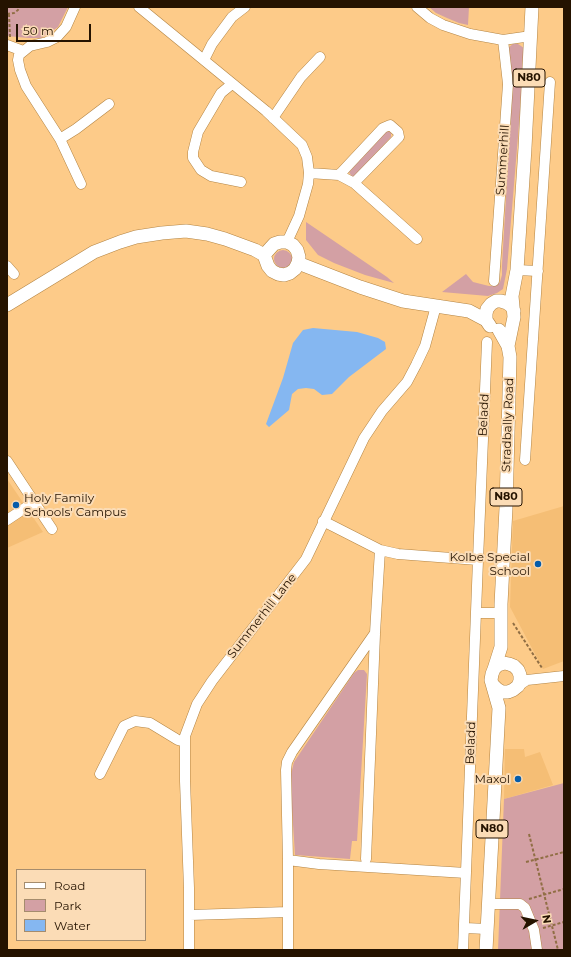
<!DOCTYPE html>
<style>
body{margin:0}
#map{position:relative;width:571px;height:957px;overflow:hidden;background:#fdcb89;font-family:Montserrat,sans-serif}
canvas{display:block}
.frame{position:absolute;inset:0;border:8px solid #251300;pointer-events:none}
.legend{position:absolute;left:16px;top:869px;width:130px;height:72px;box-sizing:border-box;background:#fbdcb6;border:1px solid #a58c6d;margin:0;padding:5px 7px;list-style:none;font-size:12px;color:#251300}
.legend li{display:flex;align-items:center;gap:8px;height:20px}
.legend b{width:20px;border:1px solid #a58c6d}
.north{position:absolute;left:515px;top:901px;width:40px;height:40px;-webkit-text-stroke:3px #fbdcb6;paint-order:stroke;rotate:81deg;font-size:11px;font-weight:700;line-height:16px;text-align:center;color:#251300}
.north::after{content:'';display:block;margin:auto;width:14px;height:18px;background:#251300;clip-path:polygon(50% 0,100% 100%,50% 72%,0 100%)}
.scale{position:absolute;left:16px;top:24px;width:75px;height:18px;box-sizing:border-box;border:2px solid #251300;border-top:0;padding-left:5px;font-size:12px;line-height:14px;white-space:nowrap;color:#251300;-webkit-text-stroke:3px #fbdcb6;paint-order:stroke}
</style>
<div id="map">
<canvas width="571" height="957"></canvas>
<div class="frame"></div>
<ul class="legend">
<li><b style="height:5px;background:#fff"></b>Road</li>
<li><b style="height:11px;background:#d3a0a4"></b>Park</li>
<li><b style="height:11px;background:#85b7f1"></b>Water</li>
</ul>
<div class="north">N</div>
<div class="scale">50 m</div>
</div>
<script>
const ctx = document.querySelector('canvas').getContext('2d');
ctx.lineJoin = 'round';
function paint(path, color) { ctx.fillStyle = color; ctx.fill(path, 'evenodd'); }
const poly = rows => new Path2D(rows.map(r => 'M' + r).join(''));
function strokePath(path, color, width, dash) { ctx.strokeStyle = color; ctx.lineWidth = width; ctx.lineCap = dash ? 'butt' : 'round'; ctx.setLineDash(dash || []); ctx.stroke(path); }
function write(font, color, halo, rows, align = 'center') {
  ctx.font = font + ' Montserrat,sans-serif'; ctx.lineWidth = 4; ctx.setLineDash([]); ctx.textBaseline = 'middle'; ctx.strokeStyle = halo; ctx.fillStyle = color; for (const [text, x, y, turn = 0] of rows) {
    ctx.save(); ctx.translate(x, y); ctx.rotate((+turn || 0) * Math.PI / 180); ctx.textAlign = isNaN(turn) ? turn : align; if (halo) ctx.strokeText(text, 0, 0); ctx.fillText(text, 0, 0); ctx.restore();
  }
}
paint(poly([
 [7,479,43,532,7,548],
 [564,506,564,661,543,669,510,607,513,521],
 [505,749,524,749,525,757,540,752,553,785,504,799]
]), '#f5be75');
paint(poly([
 [7,7,68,7,58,27,51,32,41,38,28,38,7,36],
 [429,7,469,7,468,25,459,23,447,18,436,13],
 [514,43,518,44,524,48,520,112,507,269,503,289,497,293,488,296,442,292,466,274,473,282,489,286,496,286,500,282,502,275,502,265,513,79,508,52,508,48],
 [387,130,391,133,391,137,356,176,352,177,349,172],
 [306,222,387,277,394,283,365,275,334,263,318,255,306,240],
 '274 259a9 9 0 1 1 18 0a9 9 0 1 1-18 0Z',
 [358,670,364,670,367,674,357,841,352,841,350,859,295,855,290,778,294,762,354,673],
 [564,783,564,950,498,950,504,799]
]), '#d3a0a4');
paint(poly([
 [313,328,357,332,378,338,385,342,386,349,349,377,332,394,322,395,314,389,306,388,298,389,292,394,289,410,269,427,266,424,283,378,293,343,303,330]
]), '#85b7f1');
const minor = poly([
 [75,7,66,27,57,37,47,42,30,46,19,55,18,60,20,70,26,86,60,139,81,184],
 [139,7,266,111,302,145,307,157,309,173,308,184,299,216,287,242],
 [417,7,430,18,443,25,470,34,503,40,531,36],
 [7,45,23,51],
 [204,60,212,44,232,17,245,7],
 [232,84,221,93,198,132,193,152,193,158,201,170,211,176,241,182],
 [273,118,301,77,320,57],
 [60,139,76,129,109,104],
 [309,173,339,175,354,183,417,239],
 [339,175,383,128,390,125,398,132,399,137,354,183],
 [7,266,14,274],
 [517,270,538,271],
 [494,281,508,84,503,40],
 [525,460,550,82],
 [7,461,52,529],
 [7,520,34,502],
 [323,521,380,550,398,554,478,560],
 [476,613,500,613],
 [518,686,527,680,564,676],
 [100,774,124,726,135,721,150,723,178,740,185,742],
 [366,859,375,634],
 [288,860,319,864,466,873],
 [488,904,520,904,525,908,534,930,537,950],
 [190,915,288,912],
 [465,928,487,929],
 [189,950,189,888,185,781,185,736,197,704,212,681,306,559,364,438,382,411,407,382,416,365,425,346,436,306],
 [288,950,288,860,286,770,287,762,292,752,375,633,380,550],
 [463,950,478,560,487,342]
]);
const major = poly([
 [280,242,287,242,293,245,297,250,299,257,298,263,295,269,290,273,284,275,278,274,272,271,268,266,264,255,274,244,280,242],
 [298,263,360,287,403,301,469,311,486,320],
 [7,305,94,252,120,242,136,237,162,233,186,231,207,234,225,239,255,250,264,255],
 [490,326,486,320,486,314,487,309,491,304,496,301,501,301,507,303,511,306,514,311],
 [508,346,514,317,512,296,517,270,525,148,532,7],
 [494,669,501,647,501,604,506,508,510,357,508,346,499,330],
 [486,950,499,708,491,680,492,674,494,669,498,665,504,663,509,664,514,666,518,670,520,675,520,681,518,686,513,690,508,692,502,692,497,689,493,685]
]);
strokePath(minor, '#b38443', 11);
strokePath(major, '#b38443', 14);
strokePath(poly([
 [7,14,14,13,18,10,19,7],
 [9,14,10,37],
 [513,623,542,668],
 [529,834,558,950],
 [526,862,564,852],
 [529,899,564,889],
 [543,928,564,922]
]), '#906e44', 2, [3, 2]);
strokePath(minor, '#fff', 10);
strokePath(major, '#fff', 13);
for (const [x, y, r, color] of [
 [16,505,4,"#055caa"],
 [538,564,4,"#055caa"],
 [518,779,4,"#055caa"]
]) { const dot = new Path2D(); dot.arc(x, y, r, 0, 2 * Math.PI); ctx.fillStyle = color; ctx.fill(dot); strokePath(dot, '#fbdcb6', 1.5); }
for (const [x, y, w] of [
 [529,78,32],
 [506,497,32],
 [492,829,32]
]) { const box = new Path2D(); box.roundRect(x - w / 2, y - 9, w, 18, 3); ctx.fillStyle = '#fbdcb6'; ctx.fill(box); strokePath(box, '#251300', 1); }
write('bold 11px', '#251300', null, [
 ["N80",529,78],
 ["N80",506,497],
 ["N80",492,829]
]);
write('12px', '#251300', '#fbdcb6', [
 ["Summerhill",503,160,-86],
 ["Beladd",484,415,-87],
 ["Stradbally Road",508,425,-88],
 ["Summerhill Lane",262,616,-52],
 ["Beladd",471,743,-88]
]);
write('12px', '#251300', '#fbdcb6', [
 ["Holy Family",24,498,"left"],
 ["Schools' Campus",24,512,"left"],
 ["Kolbe Special",530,557],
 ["School",530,571],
 ["Maxol",510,779]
], 'right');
</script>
